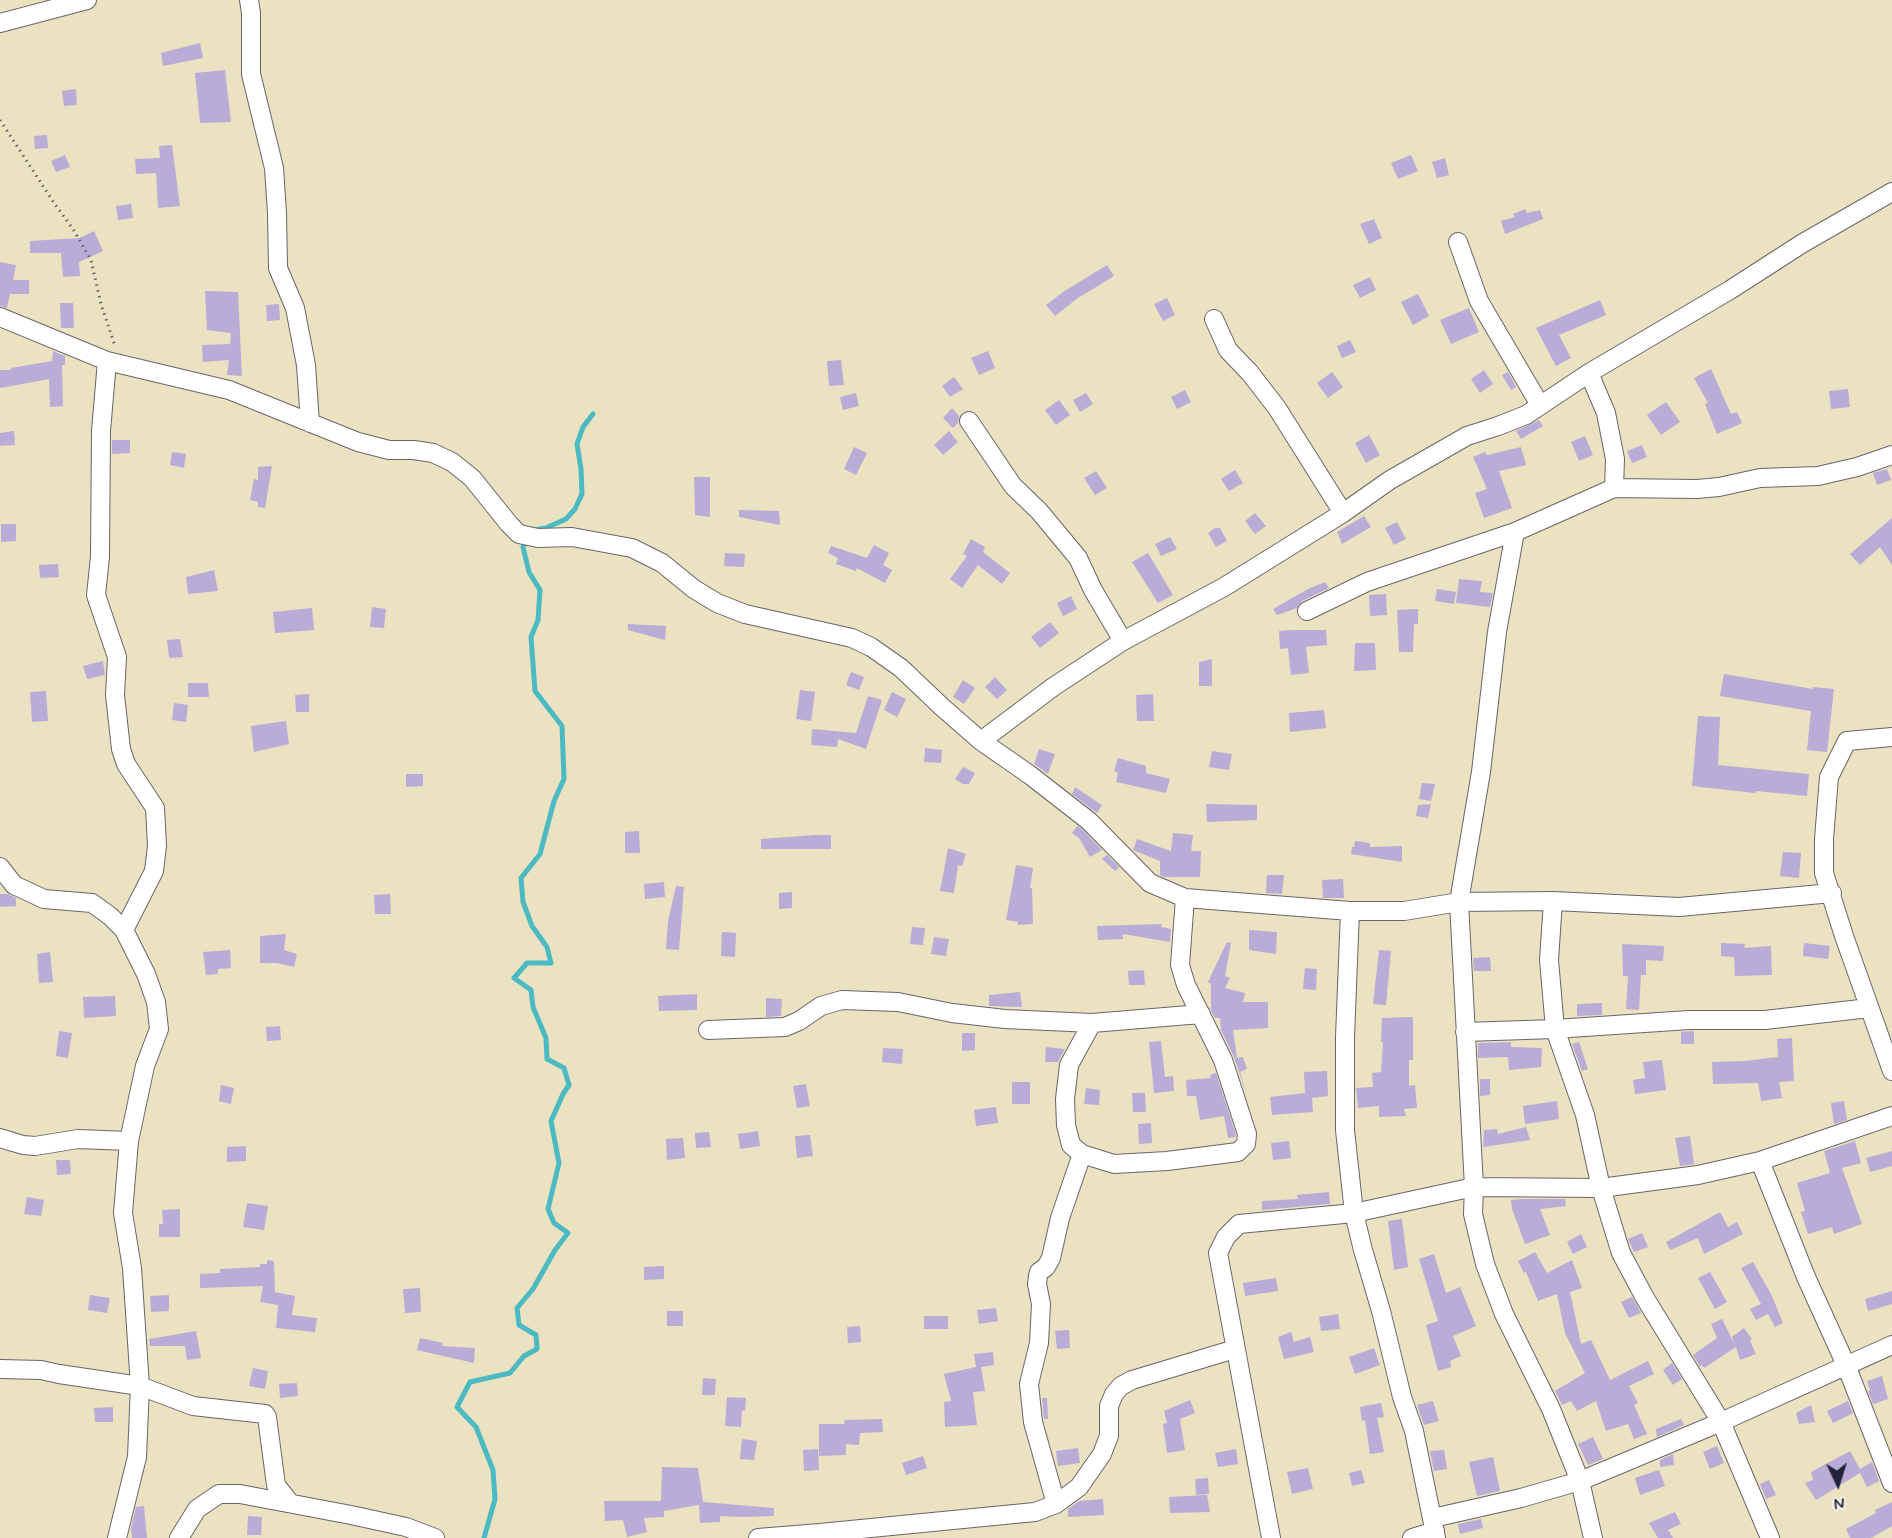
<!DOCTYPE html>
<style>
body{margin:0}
#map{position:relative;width:1892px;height:1538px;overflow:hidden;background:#ebe2c1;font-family:Mynerve,sans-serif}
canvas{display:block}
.north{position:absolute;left:1808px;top:1454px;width:60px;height:60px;-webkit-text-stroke:4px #f7f3e8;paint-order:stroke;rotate:176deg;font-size:16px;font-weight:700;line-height:24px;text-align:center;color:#22223b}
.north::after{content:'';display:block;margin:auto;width:21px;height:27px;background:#22223b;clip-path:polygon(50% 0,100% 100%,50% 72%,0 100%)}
</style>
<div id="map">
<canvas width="1892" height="1538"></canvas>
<div class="north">N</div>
</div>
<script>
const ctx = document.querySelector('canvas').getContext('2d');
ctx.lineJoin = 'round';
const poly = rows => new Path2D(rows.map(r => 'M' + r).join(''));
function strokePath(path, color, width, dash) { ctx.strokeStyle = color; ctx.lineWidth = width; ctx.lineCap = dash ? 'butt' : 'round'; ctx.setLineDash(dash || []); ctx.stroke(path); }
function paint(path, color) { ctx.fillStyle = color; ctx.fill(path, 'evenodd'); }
strokePath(poly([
 [534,530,546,528,566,519,575,509,582,494,581,469,577,444,583,427,593,414],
 [484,1538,495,1499,493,1470,476,1427,457,1407,470,1382,510,1373,524,1356,537,1349,536,1335,519,1325,517,1308,533,1289,555,1250,568,1233,554,1223,548,1209,559,1163,551,1121,563,1094,569,1085,564,1068,547,1059,546,1038,533,1007,531,990,514,978,527,963,551,963,547,947,532,926,523,902,521,878,540,854,554,801,564,779,562,726,535,691,531,637,538,620,540,590,529,572,523,547,527,540]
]), '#4bbac2', 5);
paint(poly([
 [200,43,203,58,163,66,161,53],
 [225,70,231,122,200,123,195,73],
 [76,89,77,105,64,106,62,91],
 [47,135,48,148,35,149,34,136],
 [172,145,180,206,158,208,156,173,136,174,135,159,160,158,159,146],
 [65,155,70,167,56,172,51,161],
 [1411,155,1418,171,1398,179,1391,163],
 [1445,158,1449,175,1437,178,1432,162],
 [131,204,133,218,118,220,116,206],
 [1525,209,1527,213,1540,210,1543,219,1505,234,1501,221,1515,217,1513,214],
 [1374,219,1382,238,1369,244,1360,224],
 [94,231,103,251,79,262,80,276,63,277,61,253,30,253,30,241,80,238],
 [0,262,16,265,13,280,29,280,29,294,10,294,7,308,0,306],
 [1107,265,1114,276,1078,298,1055,316,1046,305,1063,292],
 [1370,277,1376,290,1360,298,1353,285],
 [205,291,238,292,242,376,227,375,229,360,203,362,202,345,230,344,231,333,207,330],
 [1418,294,1429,316,1413,325,1401,302],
 [1167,298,1175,315,1163,321,1154,304],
 [1600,300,1606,315,1559,335,1571,358,1556,366,1536,328],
 [60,303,73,303,74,328,61,328],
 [279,304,280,320,267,321,266,305],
 [1469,308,1479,332,1451,344,1440,320],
 [1350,340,1356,352,1342,358,1337,346],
 [53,351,65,356,65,365,62,365,63,406,50,407,49,379,0,388,0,370,11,370,11,368,52,361],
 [988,351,995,368,979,375,971,358],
 [841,360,844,385,829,386,827,361],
 [1711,369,1731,414,1737,412,1742,423,1717,434,1705,404,1708,403,1694,378],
 [1484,370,1493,384,1480,393,1471,379],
 [1332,372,1343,387,1328,398,1317,383],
 [1508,372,1516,387,1511,390,1502,375],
 [954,377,963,389,950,397,942,386],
 [1848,389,1850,407,1831,409,1829,391],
 [1185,390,1191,402,1177,409,1171,397],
 [856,393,859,406,843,410,840,397],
 [1086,393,1093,404,1080,412,1073,400],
 [1059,400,1070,415,1056,425,1045,410],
 [1666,402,1680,422,1661,435,1647,415],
 [952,408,959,416,958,423,953,428,943,418],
 [1539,420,1543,426,1521,439,1516,431],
 [14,431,15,445,0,446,0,433],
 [949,431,958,442,943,455,934,445],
 [1369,435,1380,455,1366,463,1355,443],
 [1585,436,1593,455,1579,461,1571,442],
 [112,440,130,440,130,453,112,454],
 [1642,445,1647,457,1632,463,1627,451],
 [854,447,867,453,856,475,844,469],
 [1521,447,1526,465,1499,471,1512,508,1484,518,1475,493,1487,489,1473,457,1485,452,1487,455],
 [172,452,186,454,184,468,170,465],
 [272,466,265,508,258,507,258,502,250,500,254,479,258,480,258,467],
 [1887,469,1891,480,1877,485,1873,473],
 [1235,470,1243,483,1229,491,1221,479],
 [1096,471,1107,488,1095,495,1084,478],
 [694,477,710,477,710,517,695,515],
 [739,510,779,511,780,525,739,517],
 [1255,513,1266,526,1255,534,1245,521],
 [1364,516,1371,527,1342,544,1337,532],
 [1892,518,1892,565,1880,547,1860,565,1850,554],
 [1397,522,1406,539,1394,545,1385,528],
 [1,524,16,524,16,541,1,542],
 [1215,528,1220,528,1227,541,1216,547,1208,533],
 [1170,537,1177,549,1161,556,1155,544],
 [971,539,985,547,983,552,1010,573,1002,584,978,565,962,588,950,579,967,556,963,554],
 [874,545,889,553,883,565,892,570,885,583,857,568,856,571,836,564,838,558,828,553,831,546,867,558],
 [725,553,745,554,744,567,724,566],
 [1148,553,1173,595,1158,603,1132,562],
 [58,564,59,577,40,578,39,565],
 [214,570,218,591,188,594,186,577],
 [1459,579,1482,581,1480,592,1493,593,1490,607,1456,603],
 [1325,582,1329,588,1302,601,1297,608,1277,615,1273,609,1308,589],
 [1437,589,1456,592,1454,604,1435,601],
 [1386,594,1387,615,1370,616,1369,595],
 [1071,596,1077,609,1063,616,1057,603],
 [372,607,386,609,384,628,370,627],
 [312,608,314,630,275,633,273,612],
 [1418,609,1418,624,1414,624,1413,652,1399,652,1397,610],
 [1050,622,1059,633,1040,648,1031,637],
 [628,624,666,626,665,640,628,630],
 [1294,630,1326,630,1327,645,1306,647,1309,673,1291,675,1288,648,1280,649,1279,631],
 [180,639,183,657,169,658,167,640],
 [1355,643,1375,643,1376,670,1354,671],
 [1212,659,1212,686,1199,686,1199,662],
 [103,661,105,675,87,679,83,666],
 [851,672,864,677,859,690,846,685],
 [1724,674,1813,689,1813,687,1834,689,1827,752,1807,750,1811,711,1720,696],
 [995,677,1007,690,997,699,985,687],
 [963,680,975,688,964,704,953,697],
 [188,683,208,683,209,697,188,697],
 [800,690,815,692,811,721,796,719],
 [46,691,48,721,32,722,30,692],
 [892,692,906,699,897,717,884,710],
 [309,694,309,712,296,712,295,695],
 [1153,694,1154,721,1137,721,1136,695],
 [868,696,882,700,866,749,838,739,837,747,811,745,812,729,856,733],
 [174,703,188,705,186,722,172,720],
 [1324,710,1326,728,1290,732,1289,713],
 [1698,716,1720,717,1718,765,1809,774,1807,796,1756,791,1755,793,1692,786],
 [286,721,289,744,254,752,251,726],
 [925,748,942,750,941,763,924,762],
 [1039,749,1055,754,1048,774,1034,764],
 [1212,751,1232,754,1229,770,1209,767],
 [1118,758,1146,766,1146,773,1170,779,1166,793,1116,782,1118,773,1114,771],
 [963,767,975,773,969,784,963,784,955,779],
 [406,774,423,774,423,786,406,787],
 [1422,783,1435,784,1431,801,1419,799],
 [1075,787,1102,805,1097,813,1072,794],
 [1206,804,1257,805,1257,820,1207,822],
 [1431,804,1428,818,1416,816,1418,805],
 [1077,826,1082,829,1102,850,1090,857,1079,838,1072,833],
 [639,831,640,853,625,853,625,832],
 [1173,833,1193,835,1191,851,1201,851,1200,877,1164,877,1160,875,1160,861,1133,850,1137,839,1171,851],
 [815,835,831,835,831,849,761,849,761,839],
 [1355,841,1370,843,1370,847,1402,846,1402,862,1351,854,1352,847,1354,847],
 [948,848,966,854,962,866,958,865,954,893,940,891],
 [1783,852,1801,853,1799,878,1780,876],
 [1107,855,1119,867,1115,871,1102,859],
 [1016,865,1033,868,1030,888,1032,888,1033,924,1018,925,1018,922,1006,920],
 [1267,875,1284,875,1282,894,1266,893],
 [1343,879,1344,898,1323,898,1322,880],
 [664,882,665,897,645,899,644,884],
 [676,886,684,887,679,950,666,949,668,921],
 [792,892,792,908,779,909,779,893],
 [0,894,8,894,16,898,16,906,0,907],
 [390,894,391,914,375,914,374,895],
 [1162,924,1161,927,1171,929,1170,942,1123,934,1123,939,1098,940,1097,926],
 [912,927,925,928,923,945,910,944],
 [1249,930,1277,932,1276,954,1249,950],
 [722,932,736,933,735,957,721,956],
 [286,934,284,950,297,954,294,967,277,963,260,963,260,936],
 [934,937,949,939,946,956,931,954],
 [1227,942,1231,943,1225,976,1230,978,1225,988,1245,993,1243,1002,1268,1002,1268,1028,1233,1030,1237,1058,1243,1057,1247,1069,1240,1072,1247,1096,1234,1057,1221,1030,1220,1018,1215,1018,1211,1011,1211,984,1208,982],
 [1721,943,1745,944,1744,948,1771,946,1772,975,1735,976,1734,957,1721,956],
 [1804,943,1830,946,1828,959,1803,956],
 [1622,944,1664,946,1663,961,1646,960,1646,975,1641,975,1639,1010,1626,1009,1628,976,1623,976],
 [230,950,231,968,218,969,218,974,206,975,203,952],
 [1379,950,1391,951,1386,1005,1373,1004],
 [50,952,53,982,39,983,37,954],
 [1490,957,1491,971,1474,971,1473,958],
 [1305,968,1317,969,1316,990,1303,989],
 [1144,970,1145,985,1129,985,1128,971],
 [1020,992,1022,1007,989,1006,989,995],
 [697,994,697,1010,659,1011,658,996],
 [115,996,116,1016,84,1018,83,997],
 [766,998,782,999,781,1016,766,1017],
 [1602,1003,1602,1015,1577,1016,1577,1004],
 [1413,1017,1413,1060,1409,1060,1409,1086,1415,1085,1417,1108,1404,1109,1406,1116,1379,1117,1379,1106,1358,1108,1356,1088,1373,1087,1372,1073,1381,1072,1383,1042,1381,1042,1382,1018],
 [280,1026,281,1040,267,1041,266,1027],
 [59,1031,72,1033,68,1058,56,1056],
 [1694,1031,1694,1044,1681,1044,1681,1032],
 [962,1033,975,1033,975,1050,962,1051],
 [1792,1038,1794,1081,1779,1082,1782,1098,1761,1101,1758,1083,1713,1084,1712,1062,1744,1061,1778,1057,1777,1039],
 [1161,1041,1165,1077,1173,1076,1174,1091,1154,1093,1149,1042],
 [1511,1042,1511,1047,1542,1048,1541,1067,1509,1070,1508,1057,1478,1058,1478,1043],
 [1579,1042,1588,1069,1582,1071,1572,1044],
 [1046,1047,1065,1049,1058,1062,1045,1062],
 [883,1048,903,1049,902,1064,882,1062],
 [1662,1060,1666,1090,1635,1094,1633,1080,1645,1078,1643,1062],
 [1327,1071,1328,1096,1312,1098,1313,1112,1272,1115,1270,1097,1305,1093,1304,1072],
 [1216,1073,1236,1135,1235,1137,1228,1138,1224,1116,1200,1120,1196,1096,1187,1096,1186,1080,1211,1078,1210,1075],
 [1480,1079,1490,1079,1490,1095,1480,1096],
 [1012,1082,1030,1082,1030,1104,1012,1104],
 [806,1084,810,1106,797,1108,793,1086],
 [221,1085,234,1088,231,1104,219,1101],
 [1086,1088,1100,1090,1099,1105,1084,1104],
 [1132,1093,1145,1093,1146,1112,1133,1112],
 [1557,1101,1559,1119,1525,1124,1523,1106],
 [1844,1101,1847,1120,1834,1124,1831,1103],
 [996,1107,998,1123,976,1126,974,1110],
 [1151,1123,1152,1143,1139,1144,1138,1124],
 [1526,1127,1530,1140,1483,1147,1484,1130,1497,1129,1498,1134],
 [758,1131,760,1146,740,1149,738,1134],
 [709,1132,711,1147,696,1148,695,1133],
 [810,1135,813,1156,797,1158,795,1136],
 [1690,1136,1694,1164,1680,1166,1675,1138],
 [683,1138,685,1158,667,1160,666,1139],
 [1289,1141,1291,1158,1273,1160,1271,1143],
 [1855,1141,1861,1163,1842,1168,1862,1224,1834,1234,1832,1227,1808,1234,1801,1212,1805,1211,1797,1183,1830,1173,1824,1151],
 [246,1146,246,1161,227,1162,227,1147],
 [1892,1151,1892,1166,1870,1172,1866,1158],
 [56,1160,70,1160,71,1174,57,1175],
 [1329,1192,1330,1204,1262,1210,1262,1201,1298,1199,1297,1195],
 [27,1197,44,1200,41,1216,24,1214],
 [1522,1199,1565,1199,1566,1206,1540,1209,1550,1235,1525,1244,1512,1209,1511,1200],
 [247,1203,268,1206,264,1230,243,1227],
 [180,1209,180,1237,159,1237,159,1224,163,1224,162,1210],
 [1720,1212,1728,1227,1737,1222,1743,1234,1704,1254,1698,1238,1670,1250,1666,1242],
 [1402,1219,1408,1267,1394,1270,1388,1221],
 [1642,1233,1648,1247,1634,1252,1628,1239],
 [1581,1234,1587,1247,1573,1254,1567,1242],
 [1535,1252,1547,1273,1572,1260,1582,1288,1570,1292,1581,1344,1591,1340,1610,1380,1648,1361,1654,1374,1629,1386,1638,1403,1634,1405,1647,1434,1634,1439,1628,1424,1606,1431,1596,1401,1577,1411,1571,1401,1562,1405,1555,1391,1585,1373,1565,1333,1557,1294,1538,1301,1526,1272,1524,1273,1518,1261],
 [1434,1254,1446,1293,1460,1287,1476,1326,1453,1336,1461,1356,1450,1361,1451,1367,1438,1371,1426,1325,1438,1321,1419,1259],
 [267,1260,274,1261,275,1292,295,1296,292,1315,317,1318,315,1332,276,1328,278,1305,260,1302,263,1286,200,1288,200,1274,220,1273,220,1269,260,1267,260,1264,267,1264],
 [1753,1262,1772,1296,1783,1323,1775,1327,1768,1314,1756,1320,1750,1309,1761,1304,1741,1268],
 [664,1266,664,1279,644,1280,644,1267],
 [1710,1272,1727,1302,1715,1309,1698,1278],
 [1276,1278,1278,1291,1245,1296,1243,1283],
 [420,1288,421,1312,405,1313,403,1289],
 [1892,1291,1892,1304,1868,1311,1865,1299],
 [90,1295,110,1298,107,1313,88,1310],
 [169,1295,169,1311,151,1312,150,1296],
 [1632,1297,1641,1313,1629,1318,1621,1302],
 [996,1308,998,1321,979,1324,977,1310],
 [667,1311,683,1311,683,1326,667,1326],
 [1338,1314,1340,1329,1321,1331,1319,1317],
 [924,1316,948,1316,948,1329,924,1329],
 [1722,1319,1735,1345,1732,1337,1744,1328,1752,1339,1750,1341,1756,1354,1740,1360,1736,1347,1704,1368,1702,1365,1700,1367,1693,1355,1717,1338,1711,1324],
 [860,1326,861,1342,848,1343,847,1327],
 [1069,1330,1070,1348,1057,1349,1055,1331],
 [196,1331,201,1358,187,1360,185,1346,150,1346,149,1339],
 [1291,1332,1294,1342,1310,1337,1314,1352,1284,1359,1278,1337],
 [420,1338,443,1343,442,1346,475,1348,474,1363,417,1350],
 [1374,1348,1380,1365,1355,1374,1349,1357],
 [993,1352,994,1365,981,1367,985,1391,973,1392,977,1425,945,1427,944,1402,951,1401,944,1374,976,1367,974,1354],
 [1672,1363,1682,1379,1673,1385,1663,1370],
 [253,1368,268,1371,265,1389,249,1386],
 [1882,1376,1888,1399,1873,1404,1868,1391,1870,1390,1867,1381],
 [703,1378,716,1379,715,1395,702,1395],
 [297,1383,298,1396,280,1398,279,1384],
 [727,1397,746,1398,745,1411,742,1410,741,1427,725,1426],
 [1042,1398,1047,1398,1048,1419,1044,1419],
 [1190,1400,1195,1413,1180,1419,1185,1450,1167,1453,1163,1424,1167,1423,1164,1411],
 [1433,1401,1439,1421,1424,1425,1417,1405],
 [1848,1401,1853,1413,1833,1423,1827,1411],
 [1381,1403,1384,1417,1377,1418,1384,1452,1370,1454,1365,1420,1362,1421,1360,1407],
 [1811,1405,1815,1422,1799,1424,1796,1413],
 [113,1407,113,1422,95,1422,94,1408],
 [882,1419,883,1432,860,1433,859,1445,846,1444,846,1455,819,1456,819,1424,844,1424,845,1420],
 [1681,1419,1684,1425,1657,1437,1656,1429],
 [1593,1437,1603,1459,1588,1465,1578,1444],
 [742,1439,757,1441,754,1460,740,1459],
 [1717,1446,1724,1463,1710,1469,1703,1452],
 [1078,1448,1080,1463,1058,1466,1056,1451],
 [818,1449,819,1470,804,1471,803,1450],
 [1236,1449,1238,1464,1218,1467,1215,1453],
 [1444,1450,1447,1469,1434,1471,1430,1451],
 [1850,1451,1860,1469,1872,1462,1879,1481,1867,1487,1860,1473,1816,1500,1805,1483,1813,1480,1811,1472],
 [1673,1454,1674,1465,1660,1467,1660,1460],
 [923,1456,927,1468,906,1475,902,1463],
 [1493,1457,1500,1491,1477,1496,1469,1462],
 [662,1467,698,1468,703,1502,774,1508,774,1516,743,1517,720,1516,720,1522,700,1523,699,1505,664,1511,664,1517,644,1518,647,1532,627,1537,623,1520,605,1521,604,1501,661,1501],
 [1308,1468,1313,1489,1292,1494,1287,1472],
 [1361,1470,1365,1483,1352,1486,1349,1473],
 [1659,1470,1665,1486,1640,1495,1635,1478],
 [1208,1478,1209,1494,1196,1495,1195,1479],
 [1769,1480,1776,1495,1766,1499,1760,1484],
 [1207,1495,1210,1512,1170,1513,1169,1497],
 [1103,1499,1104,1515,1068,1517,1068,1509,1079,1501],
 [1892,1502,1892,1526,1871,1538,1850,1538,1846,1529,1876,1513,1875,1510],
 [144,1506,147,1538,132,1538,131,1528,136,1507],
 [1675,1512,1681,1524,1668,1530,1673,1538,1658,1538,1649,1523],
 [248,1516,262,1517,261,1535,247,1535],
 [1481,1519,1483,1528,1460,1534,1458,1524]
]), '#b9acd7');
const street = poly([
 [249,0,251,13,251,74,274,168,277,213,278,268,295,308,306,365,310,423],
 [0,23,87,0],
 [1458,242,1479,301,1540,405],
 [0,317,107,361,229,390,358,442,389,450,414,450,433,453,452,462,472,478,509,524,519,534,538,538,572,537,632,548,662,563,694,589,717,603,745,614,852,638,871,647,901,668,942,707,981,741,1030,775,1089,821,1150,883,1185,898,1350,911,1404,911,1459,902,1553,901,1679,907,1832,893],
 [1214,319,1228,350,1250,373,1277,408,1343,513],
 [107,361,101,431,100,557,96,595,117,657,115,695,121,749,126,764,155,808,157,846,154,871,124,930],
 [1589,373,1606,413,1615,459,1614,488],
 [969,421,1013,486,1039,511,1078,558,1093,590,1123,641],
 [1515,532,1497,632,1481,772,1459,902,1474,1187,1473,1214,1485,1264,1504,1314,1551,1409,1580,1481,1593,1538],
 [1307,611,1367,582,1515,532,1614,488,1697,489,1719,487,1760,478,1818,476,1857,467,1892,455],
 [1892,737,1847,741,1829,777,1824,839,1824,873,1844,936,1892,1071],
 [981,741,1053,687,1123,641,1224,587,1343,513,1390,480,1467,436,1498,426,1526,415,1589,373,1730,290,1803,243,1892,192],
 [0,867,14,885,44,899,92,903,110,916,124,930,146,974,156,1002,159,1029,145,1066,129,1141,123,1213,132,1268,140,1386,137,1457,117,1538],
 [1553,901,1549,960,1555,1029,1585,1115,1601,1188,1621,1253,1645,1298,1721,1422,1770,1538],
 [1350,911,1345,1037,1345,1130,1354,1213,1363,1250,1381,1311,1402,1397,1414,1431,1436,1538],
 [1092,1023,1069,1065,1065,1099,1066,1125,1071,1145,1082,1154,1114,1164,1167,1161,1238,1152,1246,1144,1247,1134,1223,1060,1186,985,1180,965,1185,898],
 [708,1030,785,1027,799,1021,821,1006,842,1000,898,1002,952,1013,1005,1019,1092,1023,1201,1014],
 [1465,1032,1555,1029,1689,1020,1765,1020,1869,1008],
 [0,1138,23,1145,35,1146,78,1139,129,1141],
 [1760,1161,1806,1277,1846,1365,1892,1483],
 [0,1369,41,1370,59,1374,140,1386,193,1406,265,1414,267,1417,276,1485,290,1503],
 [1056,1504,1033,1422,1029,1384,1039,1343,1041,1304,1037,1284,1038,1276,1039,1272,1046,1267,1051,1258,1060,1218,1082,1154],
 [1433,1518,1521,1498,1580,1481,1721,1422,1892,1345],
 [820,1533,1035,1512,1056,1504,1079,1487,1102,1454,1109,1436,1109,1406,1114,1394,1121,1386,1132,1380,1235,1349],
 [179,1538,197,1509,219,1494,240,1494,351,1515,406,1527,435,1538],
 [758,1538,820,1533,821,1538],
 [1271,1538,1218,1253,1226,1237,1239,1224,1354,1213,1474,1187,1601,1188,1698,1175,1760,1161,1892,1116],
 [1412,1538,1435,1531]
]);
strokePath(street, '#68656a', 20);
strokePath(poly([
 [0,120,54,203,73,229,91,260,101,304,115,346]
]), '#68656a', 3, [1.5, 4.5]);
strokePath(street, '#fff', 18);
</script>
